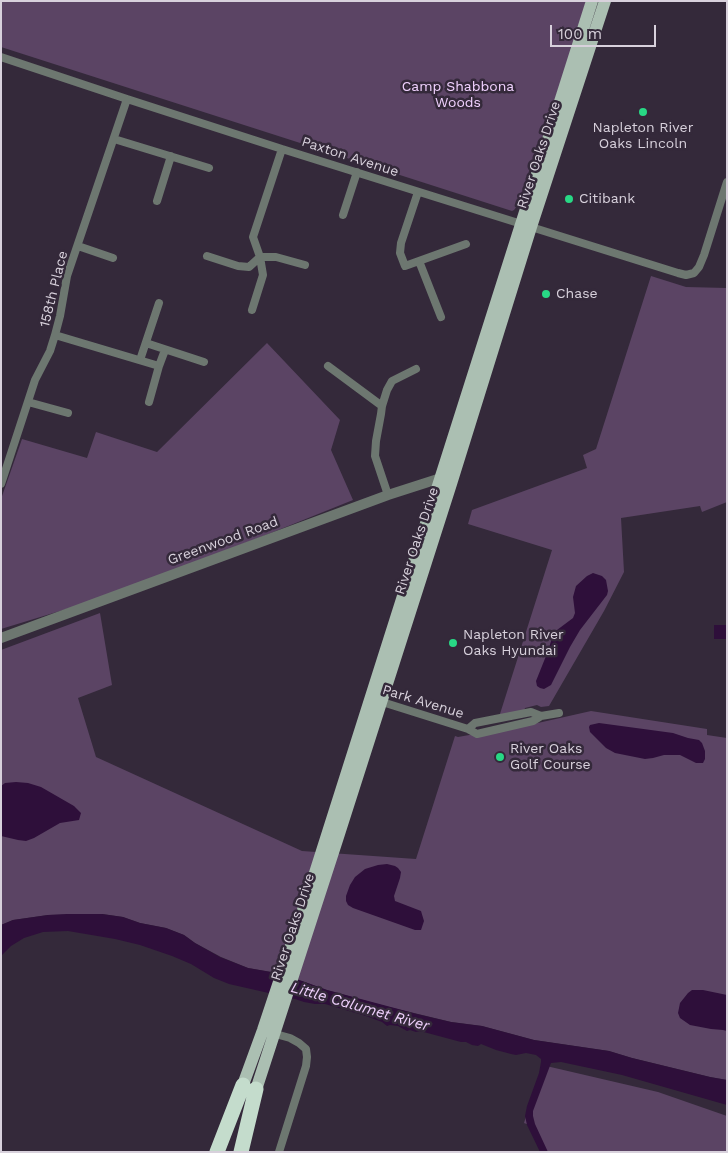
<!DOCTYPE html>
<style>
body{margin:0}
#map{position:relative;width:728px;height:1153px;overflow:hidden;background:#34293a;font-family:"Work Sans",sans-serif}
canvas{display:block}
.frame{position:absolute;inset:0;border:2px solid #d8d1dc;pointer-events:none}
.scale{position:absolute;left:550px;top:25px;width:106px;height:22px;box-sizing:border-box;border:2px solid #d8d1dc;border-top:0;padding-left:6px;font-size:15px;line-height:18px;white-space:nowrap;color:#d8d1dc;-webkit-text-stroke:4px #34293a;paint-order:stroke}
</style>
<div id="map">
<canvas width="728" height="1153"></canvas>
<div class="frame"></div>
<div class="scale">100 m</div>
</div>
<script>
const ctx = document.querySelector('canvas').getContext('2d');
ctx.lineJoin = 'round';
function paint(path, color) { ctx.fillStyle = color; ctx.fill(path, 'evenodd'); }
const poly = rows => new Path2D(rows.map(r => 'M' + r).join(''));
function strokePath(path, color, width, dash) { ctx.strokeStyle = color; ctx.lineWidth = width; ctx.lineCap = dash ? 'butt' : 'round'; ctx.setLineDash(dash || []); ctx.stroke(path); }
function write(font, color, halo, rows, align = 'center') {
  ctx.font = font + ' "Work Sans",sans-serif'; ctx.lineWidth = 5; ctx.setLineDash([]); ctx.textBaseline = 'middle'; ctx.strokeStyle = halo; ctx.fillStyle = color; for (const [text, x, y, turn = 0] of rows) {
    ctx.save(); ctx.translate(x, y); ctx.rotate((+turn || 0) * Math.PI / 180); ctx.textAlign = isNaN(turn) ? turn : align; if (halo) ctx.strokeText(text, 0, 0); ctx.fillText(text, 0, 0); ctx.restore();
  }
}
paint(poly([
 [1,1,587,1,544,133,529,171,518,205,514,210,512,211,1,47],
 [651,276,686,287,727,288,727,502,702,512,700,506,621,518,624,572,604,611,549,706,541,707,537,705,525,708,524,711,499,717,552,550,468,524,472,510,587,468,583,455,596,449],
 [267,343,340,420,331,450,353,500,256,539,83,604,1,629,1,499,22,439,87,458,96,432,157,452],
 [100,613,112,685,78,698,96,757,302,851,416,859,455,736,458,737,486,732,498,732,591,711,707,729,707,735,727,738,727,1080,710,1077,632,1058,609,1051,534,1040,482,1026,451,1022,381,1005,327,990,302,981,271,972,248,968,221,957,195,943,184,935,166,928,140,923,123,917,102,914,48,915,13,920,1,925,1,650],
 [542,1065,658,1092,727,1116,727,1152,546,1152,532,1126,524,1123]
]), '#5b4464');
paint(poly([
 [593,573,602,576,606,580,608,591,607,595,580,630,570,647,551,685,544,689,540,688,537,686,536,681,548,651,552,638,557,630,573,618,575,613,573,597,576,586,587,576],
 [714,625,727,625,727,639,714,639],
 [599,723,673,733,688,738,699,740,702,743,705,751,705,759,703,763,696,763,680,755,664,755,653,758,645,759,615,753,606,748,590,732,589,727,590,725],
 [16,782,28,783,41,787,74,806,81,813,79,820,60,823,34,838,26,841,18,840,1,836,1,786,5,783],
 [387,864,395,866,398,868,401,872,400,878,394,896,395,901,421,911,424,921,421,930,415,930,353,908,348,905,346,901,346,896,350,885,355,877,365,869,378,865],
 [67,914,102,914,123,917,140,923,166,928,184,935,195,943,220,957,248,968,271,972,302,981,327,990,417,1014,451,1022,482,1026,534,1040,609,1051,632,1058,710,1077,727,1080,727,1105,622,1075,561,1062,551,1063,533,1111,533,1116,535,1124,548,1152,540,1152,527,1125,525,1116,527,1106,539,1073,541,1062,541,1059,536,1055,526,1053,516,1055,511,1054,496,1050,481,1044,478,1046,472,1045,466,1042,461,1042,420,1031,416,1032,410,1030,407,1031,398,1026,390,1025,387,1026,382,1022,366,1016,325,1004,315,1004,304,1002,295,999,229,984,214,978,191,964,172,956,140,945,115,939,68,931,43,932,24,938,11,946,1,956,1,925,13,920,48,915],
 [692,990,703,990,727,995,727,1031,723,1030,711,1029,690,1025,680,1018,678,1013,680,1003,688,993]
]), '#2e0f3a');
strokePath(poly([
 [1,57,127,99,282,149,678,273,686,275,694,273,699,267,704,255,727,182],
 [114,139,209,168],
 [418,192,401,243,400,253,405,266,466,244],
 [157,201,171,156],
 [343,215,357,172],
 [78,246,113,258],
 [207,256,238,266,249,267,260,257,276,257,305,265],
 [419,261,441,317],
 [252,310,263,275,260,257,253,237,282,149],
 [55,335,159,366,165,350],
 [146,343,204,362],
 [140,360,159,303],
 [328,366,382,406],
 [28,402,68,413],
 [149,402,159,366],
 [1,484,35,380,50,351,55,335,60,316,67,276,127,99],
 [388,495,375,456,376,441,381,414,382,406,387,390,392,381,416,369],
 [379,701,468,729,477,734,533,721,541,716,559,713],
 [468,729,475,723,531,712,541,716],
 [272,1033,290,1038,299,1043,306,1049,307,1057,306,1066,279,1152]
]), '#6d7770', 8);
strokePath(poly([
 [1,638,388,495,444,477]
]), '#6d7770', 10);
strokePath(poly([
 [240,1093,263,1030,308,895,592,1],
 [254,1096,339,834,451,484,531,227,605,1]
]), '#abbfb2', 12);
strokePath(poly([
 [217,1152,243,1085],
 [241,1152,256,1089]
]), '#c4dccc', 15);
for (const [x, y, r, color] of [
 [643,112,5,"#28d885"],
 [569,199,5,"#28d885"],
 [546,294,5,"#28d885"],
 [453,643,5,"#28d885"],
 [500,757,5,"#28d885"]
]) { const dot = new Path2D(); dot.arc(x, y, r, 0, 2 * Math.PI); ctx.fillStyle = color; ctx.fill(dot); strokePath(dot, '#34293a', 2); }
write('14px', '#f1d2ff', '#34293a', [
 ["Camp Shabbona",458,87],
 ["Woods",458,103]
]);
write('14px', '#d8d1dc', '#34293a', [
 ["Napleton River",643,128,"center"],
 ["Oaks Lincoln",643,144,"center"],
 ["Citibank",579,199],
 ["Chase",556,294],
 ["Napleton River",463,635],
 ["Oaks Hyundai",463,651],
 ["River Oaks",510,749],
 ["Golf Course",510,765]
], 'left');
write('14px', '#d8d1dc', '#34293a', [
 ["River Oaks Drive",539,155,-72],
 ["Paxton Avenue",350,157,18],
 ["158th Place",54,289,-76],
 ["Greenwood Road",223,541,-20],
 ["River Oaks Drive",417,541,-72],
 ["Park Avenue",423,702,17],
 ["River Oaks Drive",293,927,-72]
]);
write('italic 15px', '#efd0fd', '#34293a', [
 ["Little Calumet River",360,1007,16]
]);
</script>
